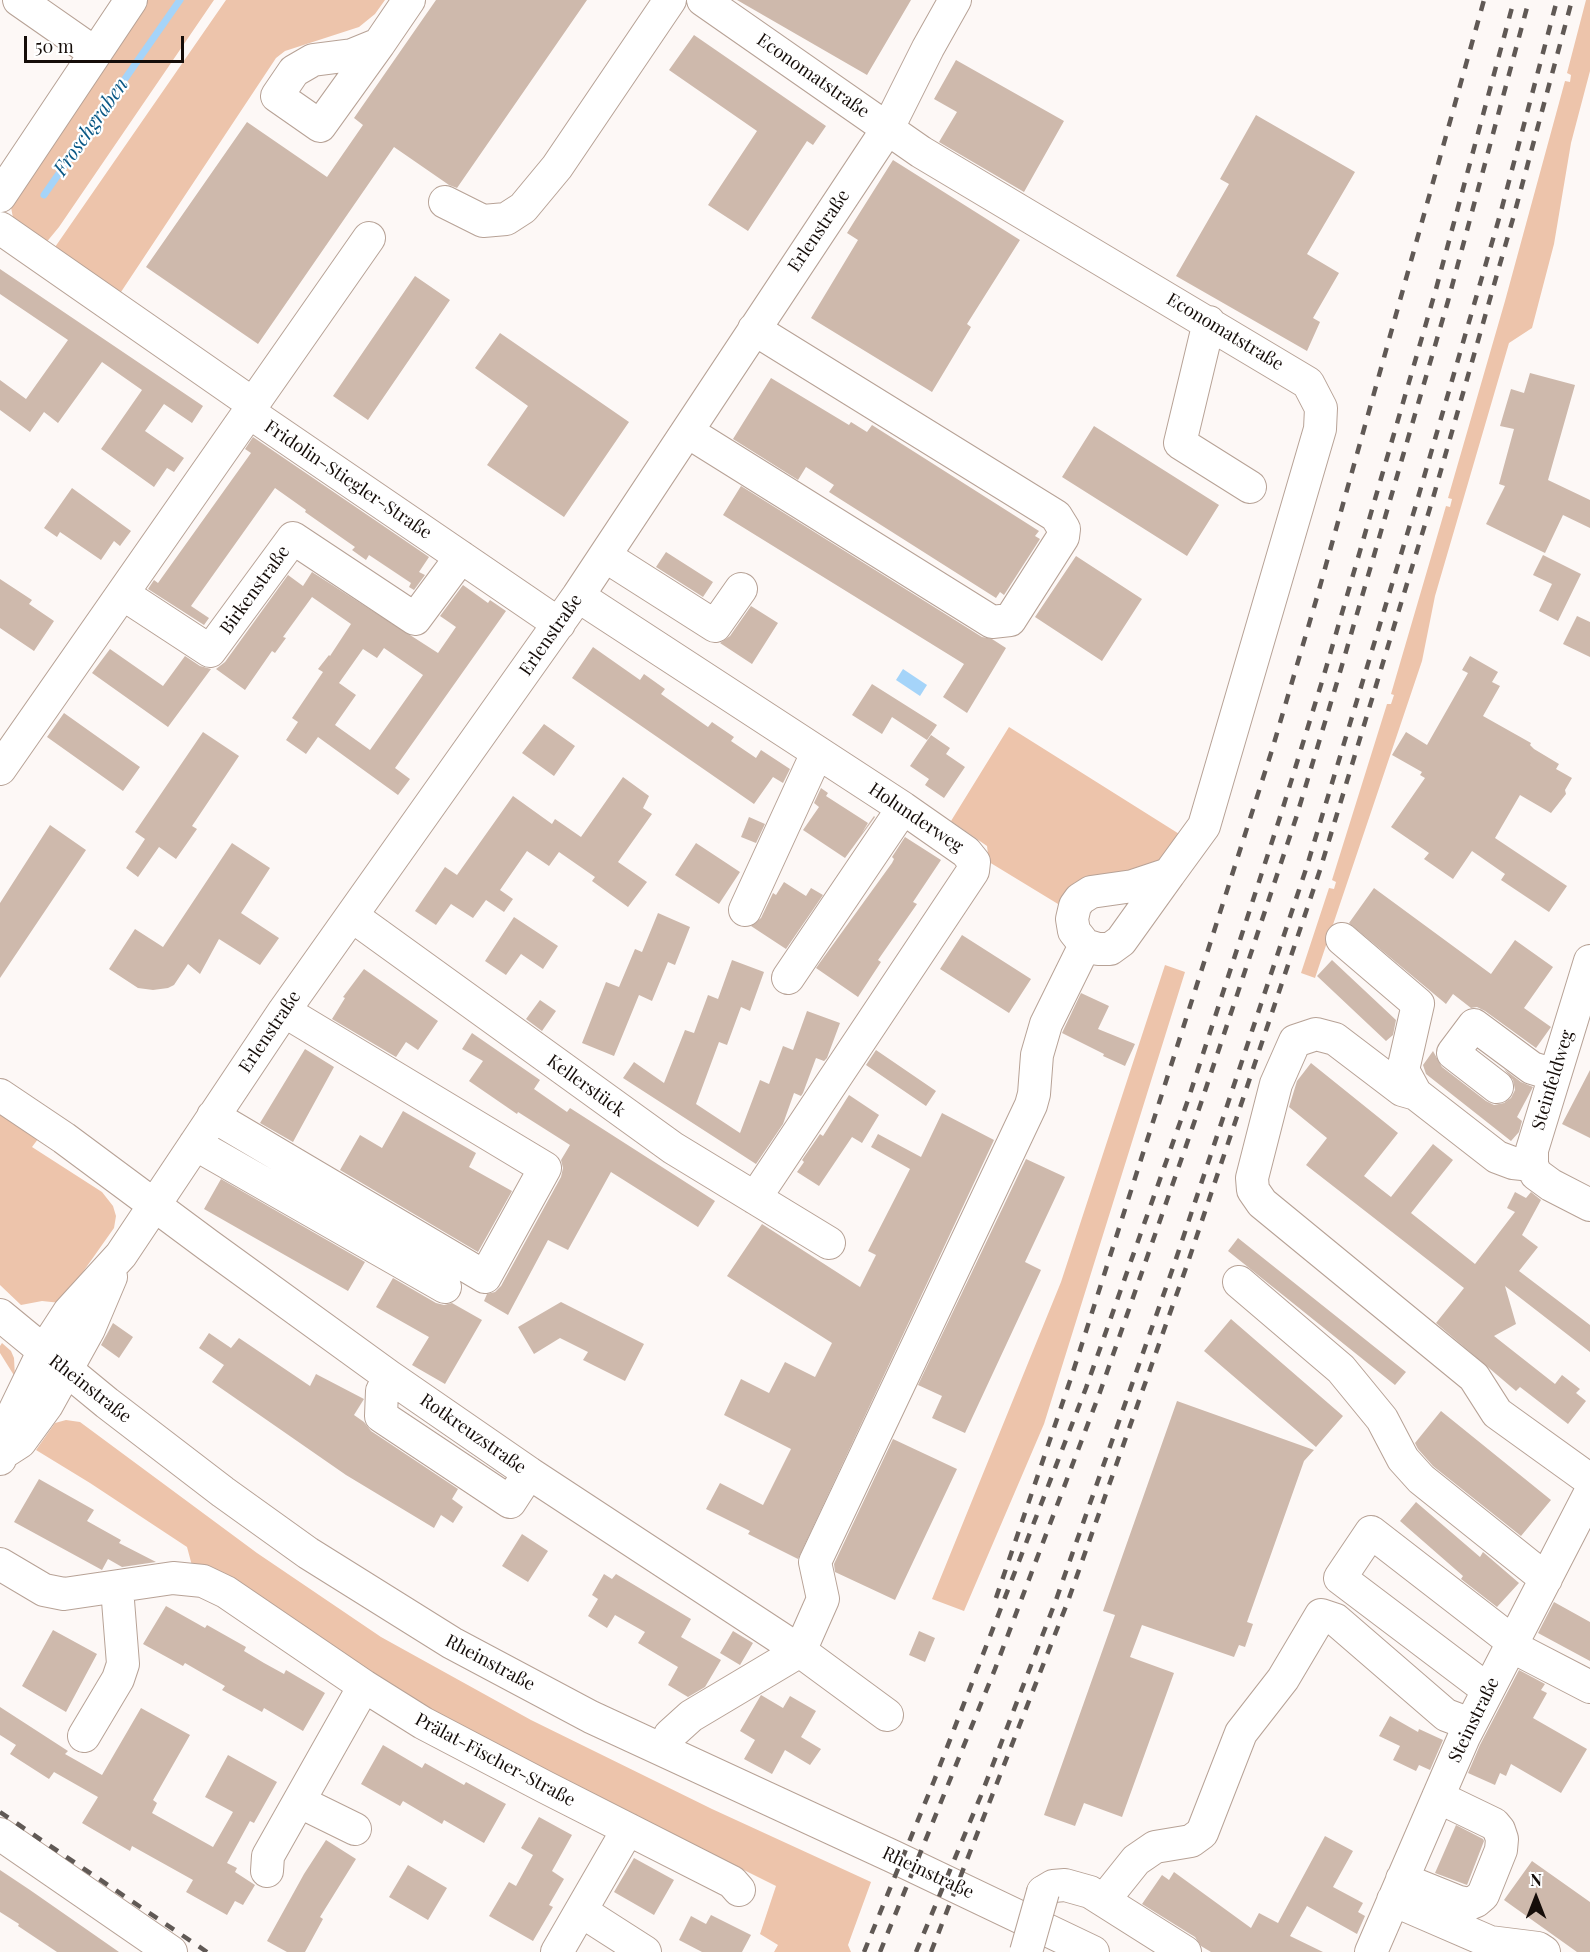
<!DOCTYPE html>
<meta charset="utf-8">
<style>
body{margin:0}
#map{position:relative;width:1590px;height:1952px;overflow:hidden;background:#fdf8f6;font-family:"Playfair Display",serif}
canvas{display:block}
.north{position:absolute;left:1506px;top:1868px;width:60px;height:60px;-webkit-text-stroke:4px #fff;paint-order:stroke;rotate:0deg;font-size:16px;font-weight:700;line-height:24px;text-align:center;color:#150d09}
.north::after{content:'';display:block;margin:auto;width:21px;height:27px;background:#150d09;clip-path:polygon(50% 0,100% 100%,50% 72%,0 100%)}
.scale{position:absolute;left:24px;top:36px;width:160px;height:27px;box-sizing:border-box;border:3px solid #150d09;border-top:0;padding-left:8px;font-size:18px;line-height:21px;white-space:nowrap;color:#150d09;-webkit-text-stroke:4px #fff;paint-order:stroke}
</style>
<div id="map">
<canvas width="1590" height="1952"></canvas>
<div class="north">N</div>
<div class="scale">50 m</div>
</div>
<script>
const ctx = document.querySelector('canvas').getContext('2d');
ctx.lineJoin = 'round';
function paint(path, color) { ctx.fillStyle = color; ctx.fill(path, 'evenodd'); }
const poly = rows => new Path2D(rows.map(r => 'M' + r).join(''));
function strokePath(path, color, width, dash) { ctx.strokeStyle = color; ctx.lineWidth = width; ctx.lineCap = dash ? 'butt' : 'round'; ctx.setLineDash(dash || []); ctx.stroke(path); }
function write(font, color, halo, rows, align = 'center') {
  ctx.font = font + ' "Playfair Display",serif'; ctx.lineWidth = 4.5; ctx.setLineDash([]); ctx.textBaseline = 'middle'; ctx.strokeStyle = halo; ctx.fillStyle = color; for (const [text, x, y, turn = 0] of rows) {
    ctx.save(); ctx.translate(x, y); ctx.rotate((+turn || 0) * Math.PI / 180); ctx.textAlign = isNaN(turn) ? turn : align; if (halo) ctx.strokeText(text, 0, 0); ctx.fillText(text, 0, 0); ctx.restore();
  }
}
paint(poly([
 [145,0,214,0,59,227,45,244,13,218,11,207,13,198],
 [226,0,385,0,375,14,359,27,285,51,276,58,119,295,53,250],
 [1586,0,1590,0,1590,71,1571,143,1554,244,1532,328,1509,343,1435,596,1422,661,1315,978,1301,973,1329,888,1334,889,1336,882,1332,880,1387,704,1391,704,1394,695,1391,694,1446,506,1450,507,1452,499,1448,498,1505,301,1565,81,1570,82,1571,75,1567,73],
 [1009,727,1184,837,1170,855,1150,867,1084,879,1074,883,1063,894,1058,904,989,862,987,846,951,821],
 [1165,965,1185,972,1044,1424,964,1611,932,1599,1061,1282],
 [0,1114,38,1139,32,1147,102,1192,113,1206,116,1216,114,1228,61,1303,42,1301,21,1305,0,1285],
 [2,1343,11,1351,14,1358,15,1377,0,1353,0,1346],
 [66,1420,80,1422,257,1553,381,1637,531,1720,712,1809,871,1882,848,1945,851,1952,774,1952,778,1945,760,1934,776,1886,511,1754,434,1713,194,1573,187,1547,90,1483,36,1450,55,1423]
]), '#edc4ab');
paint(poly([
 [903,669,927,685,920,696,896,680]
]), '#a5d4f9');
strokePath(poly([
 [44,195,180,0]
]), '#a5d4f9', 7);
paint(poly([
 [436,0,587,0,457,188,449,185,394,147,258,344,146,267,247,122,327,177,363,125,354,118],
 [737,0,911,0,867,75],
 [694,35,826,126,813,145,807,141,748,231,708,205,757,131,669,70],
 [956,60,1064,121,1024,192,939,142,957,112,934,99],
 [1256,115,1355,172,1307,254,1339,273,1313,318,1320,322,1307,351,1176,276,1229,184,1220,179],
 [893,160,1020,240,967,324,971,327,932,392,811,318,858,240,847,233],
 [0,269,203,406,192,423,164,404,145,431,184,458,174,472,167,468,154,487,101,449,142,390,102,362,58,423,44,412,30,432,0,410,0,380,26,399,68,340,0,294],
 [415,276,450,300,368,420,333,396],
 [500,333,629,422,564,517,487,465,528,406,475,368],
 [1530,373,1575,385,1548,480,1590,500,1590,528,1563,515,1545,553,1486,524,1505,486,1499,484,1514,429,1500,426,1511,389,1524,393],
 [771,378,849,425,851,422,867,432,872,425,1039,531,1035,536,1040,539,1004,595,1000,592,996,598,829,492,834,485,806,467,798,480,733,439],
 [1094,426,1219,505,1187,556,1062,477],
 [253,437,429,557,419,572,425,575,414,590,409,587,411,583,369,555,366,560,352,550,355,547,305,512,306,510,275,488,191,606,209,618,204,625,148,589,154,580,158,583,251,453,245,449],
 [741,486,982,637,992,639,1006,648,967,713,943,697,964,664,723,515],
 [72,488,131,531,120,546,114,541,101,560,60,532,57,537,44,528],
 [666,552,713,582,703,597,656,567],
 [1543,555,1581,574,1558,621,1539,611,1552,584,1533,575],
 [1076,556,1142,599,1102,661,1035,617],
 [312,572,438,653,456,627,440,616,463,585,488,603,490,600,506,611,395,768,410,779,398,795,318,737,306,754,286,740,298,722,292,718,323,672,318,669,329,655,330,656,351,624,312,597,283,637,286,638,275,653,272,651,245,690,216,669,225,662,288,575,303,586],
 [384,648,423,675,370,750,335,725,356,695,339,683,363,649,377,658],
 [0,579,32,600,29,604,54,621,34,651,0,628],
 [751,606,778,623,752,664,720,643,730,636],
 [1577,616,1590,622,1590,657,1563,644],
 [593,647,640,680,644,674,665,689,661,694,708,727,712,722,734,737,731,741,756,758,761,750,790,769,783,783,773,777,754,804,572,678],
 [110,649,163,686,185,656,200,666,211,669,168,727,92,673],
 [1470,656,1498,672,1492,682,1500,686,1483,716,1531,743,1530,745,1534,749,1559,764,1556,769,1572,778,1565,790,1566,794,1551,813,1520,795,1495,838,1567,886,1549,912,1501,880,1505,874,1472,851,1453,879,1424,859,1429,853,1391,827,1425,778,1420,775,1422,772,1392,755,1406,732,1427,745,1468,673,1462,670],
 [872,684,937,725,927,740,892,717,882,734,852,715],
 [64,713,140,767,123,791,47,737],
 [544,724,575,746,554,776,522,753],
 [203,732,239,756,192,826,197,829,176,859,159,847,138,877,126,868,145,839,135,832],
 [931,735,950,748,946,754,965,767,944,798,925,785,929,779,910,766],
 [623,777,649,796,643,808,652,814,618,862,647,882,628,907,592,881,595,877,559,852,549,866,527,851,500,890,513,899,504,912,486,900,473,918,451,904,436,925,415,911,445,867,457,875,513,796,552,824,555,819,581,837],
 [821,788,828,793,826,796,868,823,862,833,874,816,875,817,845,858,803,830,819,807,814,803],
 [749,817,765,824,756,843,741,837],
 [50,825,86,850,0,978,0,903],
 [905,837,941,860,913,902,917,904,878,960,881,962,858,997,816,968,892,863,894,859,892,857],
 [232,843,270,868,241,913,279,938,260,965,219,939,200,974,188,964,174,985,168,988,153,990,138,988,109,969,135,929,163,947],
 [696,843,740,872,719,904,675,875],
 [784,882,806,896,811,888,823,895,786,949,751,926,761,918,773,893,776,895],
 [1374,888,1491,974,1515,940,1553,967,1524,1008,1551,1027,1536,1048,1485,1011,1477,1007,1471,1008,1453,994,1446,1004,1349,923],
 [658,913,690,927,675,965,668,962,652,1001,639,995,614,1056,582,1043,606,982,619,987,635,949,642,952],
 [514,917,558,946,543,969,521,954,506,975,485,961],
 [962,935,1031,979,1009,1013,940,969],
 [732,960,764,972,750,1011,741,1007,727,1045,719,1042,696,1104,740,1133,760,1080,769,1084,783,1046,793,1050,807,1011,840,1023,827,1058,824,1061,816,1058,803,1093,801,1096,794,1093,783,1124,756,1164,623,1078,634,1062,664,1083,685,1030,694,1033,708,995,718,999],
 [1332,960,1396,1020,1393,1035,1386,1041,1317,976],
 [364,969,438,1021,418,1050,406,1042,396,1057,332,1019,345,998,343,997],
 [1081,993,1109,1006,1098,1029,1135,1044,1125,1066,1103,1056,1104,1054,1062,1033],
 [540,1000,556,1011,542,1031,526,1019],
 [472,1033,540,1080,534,1089,567,1112,570,1108,715,1201,698,1227,611,1172,568,1250,548,1240,508,1315,484,1301,487,1294,495,1292,501,1286,561,1177,563,1168,561,1160,570,1145,518,1112,517,1114,469,1081,483,1061,462,1049],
 [305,1049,334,1067,293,1142,260,1123],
 [876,1050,936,1091,926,1106,866,1065],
 [1433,1051,1442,1067,1486,1101,1494,1105,1504,1103,1511,1098,1515,1090,1513,1080,1504,1069,1521,1082,1533,1087,1517,1117,1522,1121,1519,1132,1511,1141,1426,1074,1423,1065],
 [1311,1063,1398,1133,1364,1176,1391,1197,1433,1144,1453,1160,1411,1213,1475,1264,1515,1212,1507,1208,1515,1192,1526,1198,1531,1192,1541,1200,1522,1235,1538,1247,1519,1271,1590,1325,1590,1352,1505,1286,1516,1324,1494,1336,1555,1384,1562,1375,1580,1389,1576,1393,1586,1401,1568,1424,1520,1387,1516,1391,1436,1323,1464,1288,1306,1165,1327,1138,1289,1107,1297,1081],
 [1590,1070,1590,1138,1562,1124],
 [849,1095,879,1115,862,1143,852,1137,819,1186,797,1172,804,1162,802,1160,820,1134,823,1136],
 [403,1111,476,1153,469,1167,512,1191,478,1252,340,1170,360,1135,382,1148],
 [942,1113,994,1140,798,1559,748,1534,750,1531,706,1509,720,1483,763,1505,791,1449,724,1415,741,1379,769,1393,785,1362,815,1377,832,1343,727,1276,762,1224,860,1287,876,1255,868,1251,910,1169,871,1147,878,1134,921,1157],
 [1026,1159,1065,1177,1025,1262,1041,1270,965,1433,932,1418,942,1396,918,1385],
 [221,1179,365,1262,348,1291,204,1209],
 [1238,1238,1406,1372,1395,1385,1228,1251],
 [393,1278,436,1303,444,1305,452,1303,482,1320,445,1384,412,1365,429,1337,376,1307],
 [561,1302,644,1344,625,1381,583,1360,588,1352,560,1338,534,1354,518,1327],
 [1231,1319,1343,1416,1316,1447,1204,1351],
 [113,1323,133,1337,119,1358,101,1345],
 [209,1333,231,1348,239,1338,310,1386,316,1374,364,1399,354,1415,364,1422,371,1431,458,1489,452,1499,463,1507,453,1523,441,1515,434,1528,346,1475,212,1382,224,1365,199,1348],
 [1177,1401,1314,1450,1304,1461,1247,1622,1253,1624,1245,1647,1239,1645,1234,1657,1142,1625,1130,1657,1174,1673,1122,1817,1084,1803,1075,1826,1044,1815,1115,1615,1103,1611],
 [1441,1411,1551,1500,1521,1536,1433,1466,1418,1449,1415,1443],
 [893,1439,957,1469,895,1600,835,1572,834,1564],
 [39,1479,94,1510,87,1521,121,1540,119,1543,156,1562,122,1567,108,1559,102,1570,14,1522],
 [1416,1502,1480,1557,1483,1552,1519,1583,1497,1607,1461,1579,1463,1576,1400,1521],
 [522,1534,548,1551,528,1582,502,1566],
 [604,1574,612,1579,616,1574,691,1619,681,1637,721,1660,705,1687,688,1697,668,1685,678,1667,638,1643,645,1632,615,1615,607,1628,588,1616,598,1599,592,1595],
 [1554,1602,1590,1622,1590,1661,1538,1633],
 [166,1606,205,1628,207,1625,246,1647,244,1651,264,1663,284,1674,286,1670,325,1693,303,1731,264,1708,262,1712,222,1690,225,1686,204,1674,185,1663,183,1666,143,1644],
 [53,1630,97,1654,66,1712,22,1686],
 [733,1631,753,1643,740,1665,720,1653],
 [919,1631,935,1638,925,1662,909,1655],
 [1519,1670,1545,1684,1541,1690,1547,1693,1533,1718,1587,1749,1561,1793,1511,1764,1506,1776,1500,1773,1495,1785,1468,1773,1480,1745],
 [761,1695,783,1708,790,1696,816,1711,801,1737,821,1749,810,1765,785,1750,772,1774,744,1759,755,1740,740,1731],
 [0,1707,68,1751,65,1754,102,1775,141,1708,190,1735,153,1800,157,1803,152,1813,213,1847,233,1812,205,1797,228,1755,277,1782,254,1823,250,1821,227,1863,237,1868,235,1872,255,1885,243,1905,235,1901,227,1915,186,1892,193,1880,132,1846,130,1851,82,1823,98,1797,54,1772,49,1779,10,1754,16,1745,0,1735],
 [1390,1716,1418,1732,1419,1729,1443,1740,1430,1770,1419,1765,1416,1771,1393,1760,1400,1746,1379,1736],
 [383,1745,422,1768,425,1763,464,1785,466,1782,506,1804,484,1843,444,1820,442,1824,403,1801,400,1806,361,1784],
 [539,1817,572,1835,552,1871,564,1879,549,1905,553,1907,533,1941,489,1916,509,1882,516,1886,533,1855,521,1848],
 [1456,1825,1483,1839,1484,1841,1467,1885,1435,1873],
 [1325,1836,1353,1851,1333,1887,1363,1903,1358,1912,1365,1916,1357,1934,1307,1906,1290,1936,1323,1952,1211,1952,1201,1946,1195,1937,1142,1904,1162,1875,1169,1880,1174,1872,1251,1928,1259,1913,1278,1923],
 [326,1840,356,1859,320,1917,323,1919,305,1952,287,1952,267,1941,304,1874],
 [634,1858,674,1880,654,1915,614,1892],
 [1532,1861,1590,1902,1590,1952,1577,1952,1504,1900],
 [408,1865,447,1888,428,1920,389,1897],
 [0,1870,30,1890,119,1952,57,1952,18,1926,19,1924,0,1912],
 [711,1915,751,1935,742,1952,702,1952,679,1940,691,1916,706,1924]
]), '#ceb9ac');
const minor = poly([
 [19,0,95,53],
 [703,0,921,152,1308,383,1321,408,1320,429,1204,826,1169,874,1133,886,1091,892,1080,899,1075,906,1072,919,1074,931,1085,945,1098,949,1110,949,1121,941,1169,874],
 [379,44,352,55,313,60,294,71,277,96,320,126,379,44,409,0],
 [0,196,131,0],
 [445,202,483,221,506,219,523,208,557,167,670,0],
 [0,228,253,404,249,412,256,417,559,624],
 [1209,322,1180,443,1250,487],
 [253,404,369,238],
 [688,432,992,622,1010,620,1063,537,1064,529,1056,516,754,329],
 [605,556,715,626,741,589],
 [123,594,210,651,293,538,415,619,461,557],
 [578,596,903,808,966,852,974,862,973,871,755,1198],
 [0,769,249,412],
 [745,910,817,753],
 [352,916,673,1148,829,1243],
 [1342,939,1418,1004,1403,1070,1416,1094,1497,1157,1513,1163,1532,1165],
 [1590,961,1532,1150,1532,1165,1536,1174,1551,1185,1590,1205],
 [788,978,903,808],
 [1497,1087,1453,1053,1474,1025,1532,1068,1555,1075],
 [1416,1094,1402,1090,1335,1039,1316,1034,1295,1041,1276,1084,1252,1178,1253,1190,1262,1203,1474,1377,1497,1413,1590,1480],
 [0,1095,64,1138,208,1245,390,1377,529,1473,800,1651,887,1715],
 [213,1116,485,1277,545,1168,284,1011],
 [195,1144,445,1287],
 [1239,1282,1341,1369,1382,1419,1403,1459,1421,1479,1546,1579],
 [0,1315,107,1403,223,1492,308,1553,452,1643,591,1717,894,1857,1093,1952],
 [390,1377,382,1391,381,1416,510,1502,529,1473],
 [3,1453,20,1442,47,1405,89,1329,111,1277],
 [0,1459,11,1418,43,1352,69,1312,121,1255,284,1011,578,596,888,128,928,48,955,0],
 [0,1564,44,1590,64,1594,173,1578,203,1581,226,1592,364,1686,423,1723,545,1787,732,1882,739,1890],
 [1511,1646,1590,1687],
 [1488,1690,1340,1578,1371,1532,1513,1642],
 [670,1735,691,1716,800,1651,823,1599,815,1562,1031,1105,1034,1094,1037,1055,1046,1024,1085,945],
 [84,1736,118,1679,123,1664,117,1588],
 [300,1802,355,1829],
 [0,1834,171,1952],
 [267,1871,268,1856,364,1686],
 [1402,1879,1459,1902,1469,1904,1476,1901,1483,1895,1501,1850,1502,1839,1499,1830,1494,1824,1438,1797],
 [1043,1892,1053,1886,1065,1885,1090,1892,1185,1952],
 [1104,1900,1136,1860,1155,1847,1191,1841,1202,1833,1241,1733,1283,1679,1321,1615,1336,1620,1446,1715,1470,1724],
 [1393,1900,1490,1942,1538,1948,1544,1952],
 [581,1911,645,1952],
 [557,1952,628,1829],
 [1371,1952,1464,1737,1590,1493]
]);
strokePath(minor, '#b7a296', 34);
strokePath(minor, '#fff', 32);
strokePath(poly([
 [996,1598,1072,1375,1272,750,1317,597,1484,0],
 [0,1812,207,1952],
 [864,1952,934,1781,1086,1388,1188,1100,1281,814,1324,675,1436,289,1514,0],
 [880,1952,995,1669,1100,1392,1201,1103,1296,818,1338,679,1448,301,1529,0],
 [916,1952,982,1793,1056,1600,1175,1262,1307,866,1415,508,1500,215,1557,0],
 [931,1952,1068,1601,1187,1265,1320,870,1433,498,1514,215,1572,0]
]), '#605955', 4.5, [10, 10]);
const minorBridge = poly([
 [1026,1952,1043,1892]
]);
strokePath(minorBridge, '#b7a296', 34, []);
strokePath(minorBridge, '#fff', 32);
write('18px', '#150d09', '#fff', [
 ["Economatstraße",813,76,35],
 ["Erlenstraße",819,231,-56],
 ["Economatstraße",1225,332,31],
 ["Fridolin-Stiegler-Straße",348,480,34],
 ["Birkenstraße",255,590,-54],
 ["Erlenstraße",551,635,-55],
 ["Holunderweg",916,818,34],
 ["Erlenstraße",270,1032,-56],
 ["Steinfeldweg",1553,1080,-73],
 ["Kellerstück",586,1086,36],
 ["Rheinstraße",90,1389,38],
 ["Rotkreuzstraße",473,1434,35],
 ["Rheinstraße",490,1663,28],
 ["Steinstraße",1474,1720,-64],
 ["Prälat-Fischer-Straße",495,1760,28],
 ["Rheinstraße",928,1873,25]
]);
write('italic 20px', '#0b5986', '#fff', [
 ["Froschgraben",91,127,-55]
]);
</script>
